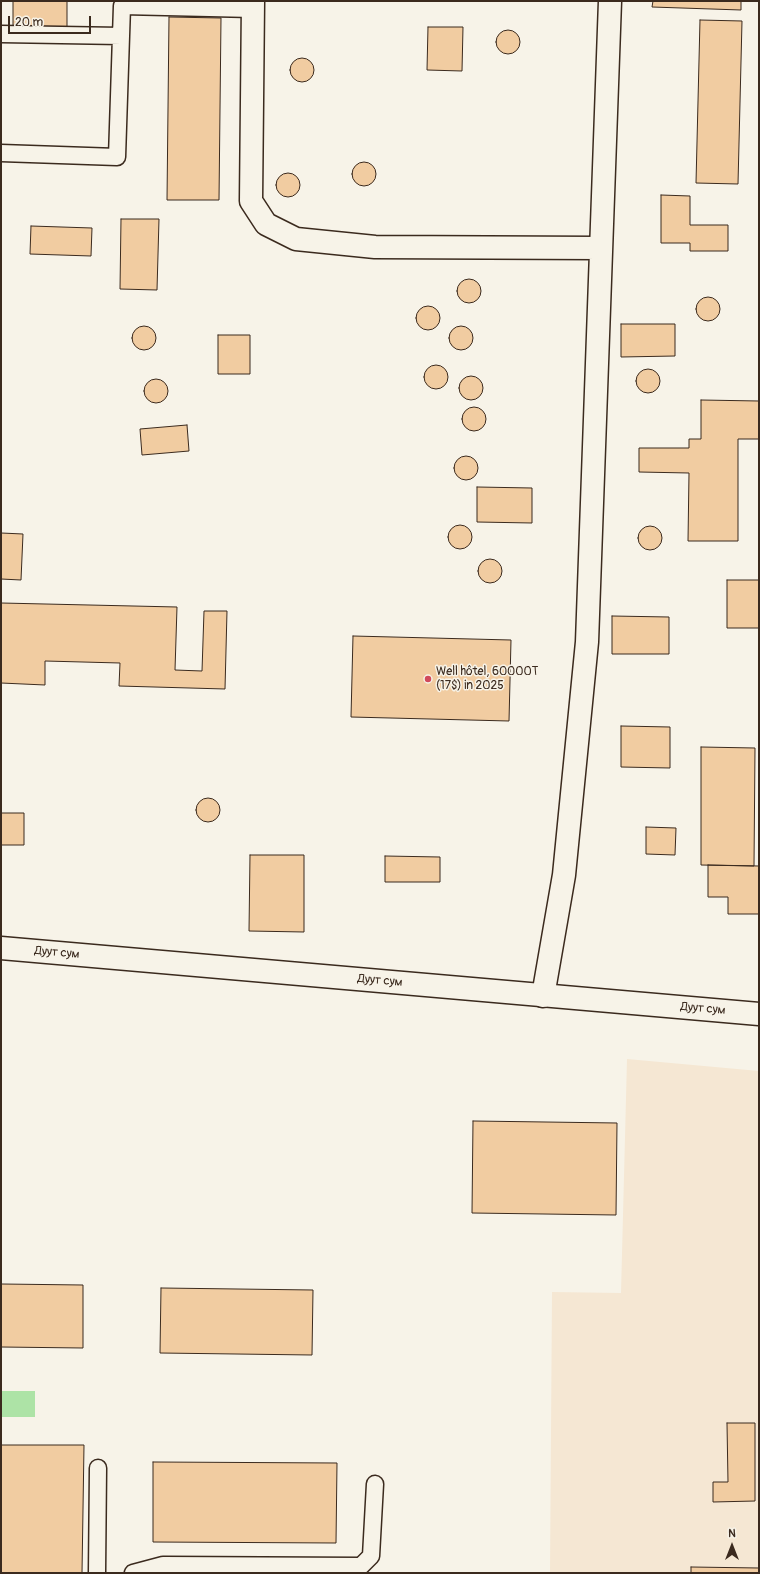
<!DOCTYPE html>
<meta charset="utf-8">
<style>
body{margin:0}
#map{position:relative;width:760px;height:1574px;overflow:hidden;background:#f7f3e8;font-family:Pangolin,sans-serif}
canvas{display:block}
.frame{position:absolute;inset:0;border:2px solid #3b2a1e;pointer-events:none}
.north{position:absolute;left:712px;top:1526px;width:40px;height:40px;-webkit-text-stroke:3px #f7f3e8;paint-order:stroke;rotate:0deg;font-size:11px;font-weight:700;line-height:16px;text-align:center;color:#3b2a1e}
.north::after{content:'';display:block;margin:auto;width:14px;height:18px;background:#3b2a1e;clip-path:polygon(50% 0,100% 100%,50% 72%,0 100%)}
.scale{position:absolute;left:8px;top:16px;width:83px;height:18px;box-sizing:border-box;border:2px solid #3b2a1e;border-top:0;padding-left:5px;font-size:12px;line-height:14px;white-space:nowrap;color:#3b2a1e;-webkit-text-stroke:3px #f7f3e8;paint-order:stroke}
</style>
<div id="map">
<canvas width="760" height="1574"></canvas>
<div class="frame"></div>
<div class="north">N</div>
<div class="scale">20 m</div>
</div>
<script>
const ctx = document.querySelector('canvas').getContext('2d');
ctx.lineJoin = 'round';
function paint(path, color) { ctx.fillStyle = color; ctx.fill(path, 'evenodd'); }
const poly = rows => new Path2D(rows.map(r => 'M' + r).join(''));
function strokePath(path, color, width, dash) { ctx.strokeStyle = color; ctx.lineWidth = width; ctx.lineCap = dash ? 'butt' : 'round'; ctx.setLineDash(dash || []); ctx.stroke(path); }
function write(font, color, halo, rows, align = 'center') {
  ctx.font = font + ' Pangolin,sans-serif'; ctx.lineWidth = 3; ctx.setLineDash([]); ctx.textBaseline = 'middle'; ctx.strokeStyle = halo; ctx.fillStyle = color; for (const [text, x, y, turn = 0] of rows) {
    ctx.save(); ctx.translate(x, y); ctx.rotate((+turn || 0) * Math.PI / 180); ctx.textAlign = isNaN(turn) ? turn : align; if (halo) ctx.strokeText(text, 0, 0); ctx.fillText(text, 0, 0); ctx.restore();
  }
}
paint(poly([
 [627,1059,759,1071,759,1573,550,1573,552,1292,621,1293]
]), '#f5e7d3');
paint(poly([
 [1,1391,35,1391,35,1417,1,1417]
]), '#ade3a6');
const building = poly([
 [13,1,67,1,67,27,13,26,13,1],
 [653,1,741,1,741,10,652,7,653,1],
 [169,17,221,18,219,200,167,200,169,17],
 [700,20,742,21,738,184,696,183,700,20],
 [428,27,463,27,462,71,427,70,428,27],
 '496 42a12 12 0 1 1 24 0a12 12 0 1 1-24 0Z',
 '290 70a12 12 0 1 1 24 0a12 12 0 1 1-24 0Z',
 '352 174a12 12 0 1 1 24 0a12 12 0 1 1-24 0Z',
 '276 185a12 12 0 1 1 24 0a12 12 0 1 1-24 0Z',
 [661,195,690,196,690,225,728,225,728,251,690,251,690,243,661,243,661,195],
 [121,219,159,219,157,290,120,289,121,219],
 [31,226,92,228,91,256,30,254,31,226],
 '457 291a12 12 0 1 1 24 0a12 12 0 1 1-24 0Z',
 '696 309a12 12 0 1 1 24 0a12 12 0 1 1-24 0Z',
 '416 318a12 12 0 1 1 24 0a12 12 0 1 1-24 0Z',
 [621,324,675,324,675,356,621,357,621,324],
 '449 338a12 12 0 1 1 24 0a12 12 0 1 1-24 0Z',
 '132 338a12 12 0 1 1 24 0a12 12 0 1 1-24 0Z',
 [218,335,250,335,250,374,218,374,218,335],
 '424 377a12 12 0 1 1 24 0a12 12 0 1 1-24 0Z',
 '636 381a12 12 0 1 1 24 0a12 12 0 1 1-24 0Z',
 '459 388a12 12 0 1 1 24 0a12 12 0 1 1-24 0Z',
 '144 391a12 12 0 1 1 24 0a12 12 0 1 1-24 0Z',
 [701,400,759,401,759,439,738,439,738,541,688,541,689,473,639,472,639,448,689,448,689,439,701,439,701,400],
 '462 419a12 12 0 1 1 24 0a12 12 0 1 1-24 0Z',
 [187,425,189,451,142,455,140,429,187,425],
 '454 468a12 12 0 1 1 24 0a12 12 0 1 1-24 0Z',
 [477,487,532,488,532,523,477,522,477,487],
 '448 537a12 12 0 1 1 24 0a12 12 0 1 1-24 0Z',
 '638 538a12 12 0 1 1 24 0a12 12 0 1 1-24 0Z',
 [1,533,23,534,21,580,1,579,1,533],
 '478 571a12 12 0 1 1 24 0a12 12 0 1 1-24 0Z',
 [727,580,759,580,759,628,727,628,727,580],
 [1,603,177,607,175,670,202,671,204,611,227,611,225,689,119,686,120,663,45,661,45,685,1,683,1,603],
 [612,616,669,617,669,654,612,654,612,616],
 [353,636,511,640,509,721,351,717,353,636],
 [621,726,670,727,670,768,621,767,621,726],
 [701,747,755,748,754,866,701,865,701,747],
 '196 810a12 12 0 1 1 24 0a12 12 0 1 1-24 0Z',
 [1,813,24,813,24,845,1,845,1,813],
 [646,827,676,828,675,855,646,854,646,827],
 [250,855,304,855,304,932,249,931,250,855],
 [385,856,440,857,440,882,385,882,385,856],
 [708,865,759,866,759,914,728,914,728,897,708,897,708,865],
 [473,1121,617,1123,616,1215,472,1213,473,1121],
 [1,1284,83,1285,83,1348,1,1347,1,1284],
 [161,1288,313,1290,312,1355,160,1353,161,1288],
 [727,1423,755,1423,755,1501,713,1502,713,1482,728,1482,727,1423],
 [1,1445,84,1445,82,1573,1,1573,1,1445],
 [153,1462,337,1463,336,1543,153,1542,153,1462],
 [691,1567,759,1568,759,1573,691,1573,691,1567]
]);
paint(building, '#f1cca1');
strokePath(building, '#3b2a1e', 1);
const service = poly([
 [1,34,121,36,122,6,253,9],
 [1,153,117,157,121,36],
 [97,1573,98,1468],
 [133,1573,163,1565,361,1566,371,1556,375,1484]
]);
const minor = poly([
 [253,1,251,201,266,224,296,239,375,247,600,248],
 [543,996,564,875,587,642,610,1]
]);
const secondary = poly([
 [1,948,759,1014]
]);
strokePath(service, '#3b2a1e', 19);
strokePath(minor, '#3b2a1e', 25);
strokePath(secondary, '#3b2a1e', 25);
strokePath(service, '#f7f3e8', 16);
strokePath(minor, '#f7f3e8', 22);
strokePath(secondary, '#f7f3e8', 22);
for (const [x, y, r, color] of [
 [428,679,4,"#d1495b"]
]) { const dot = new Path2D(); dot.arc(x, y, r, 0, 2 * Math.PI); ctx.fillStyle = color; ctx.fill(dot); strokePath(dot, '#f7f3e8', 1.5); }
write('12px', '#3b2a1e', '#f7f3e8', [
 ["Well hôtel, 60000T",436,672],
 ["(17$) in 2025",436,686]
], 'left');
write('12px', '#3b2a1e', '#f7f3e8', [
 ["Дуут сум",57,953,5],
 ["Дуут сум",380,981,5],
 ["Дуут сум",703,1009,5]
]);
</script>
